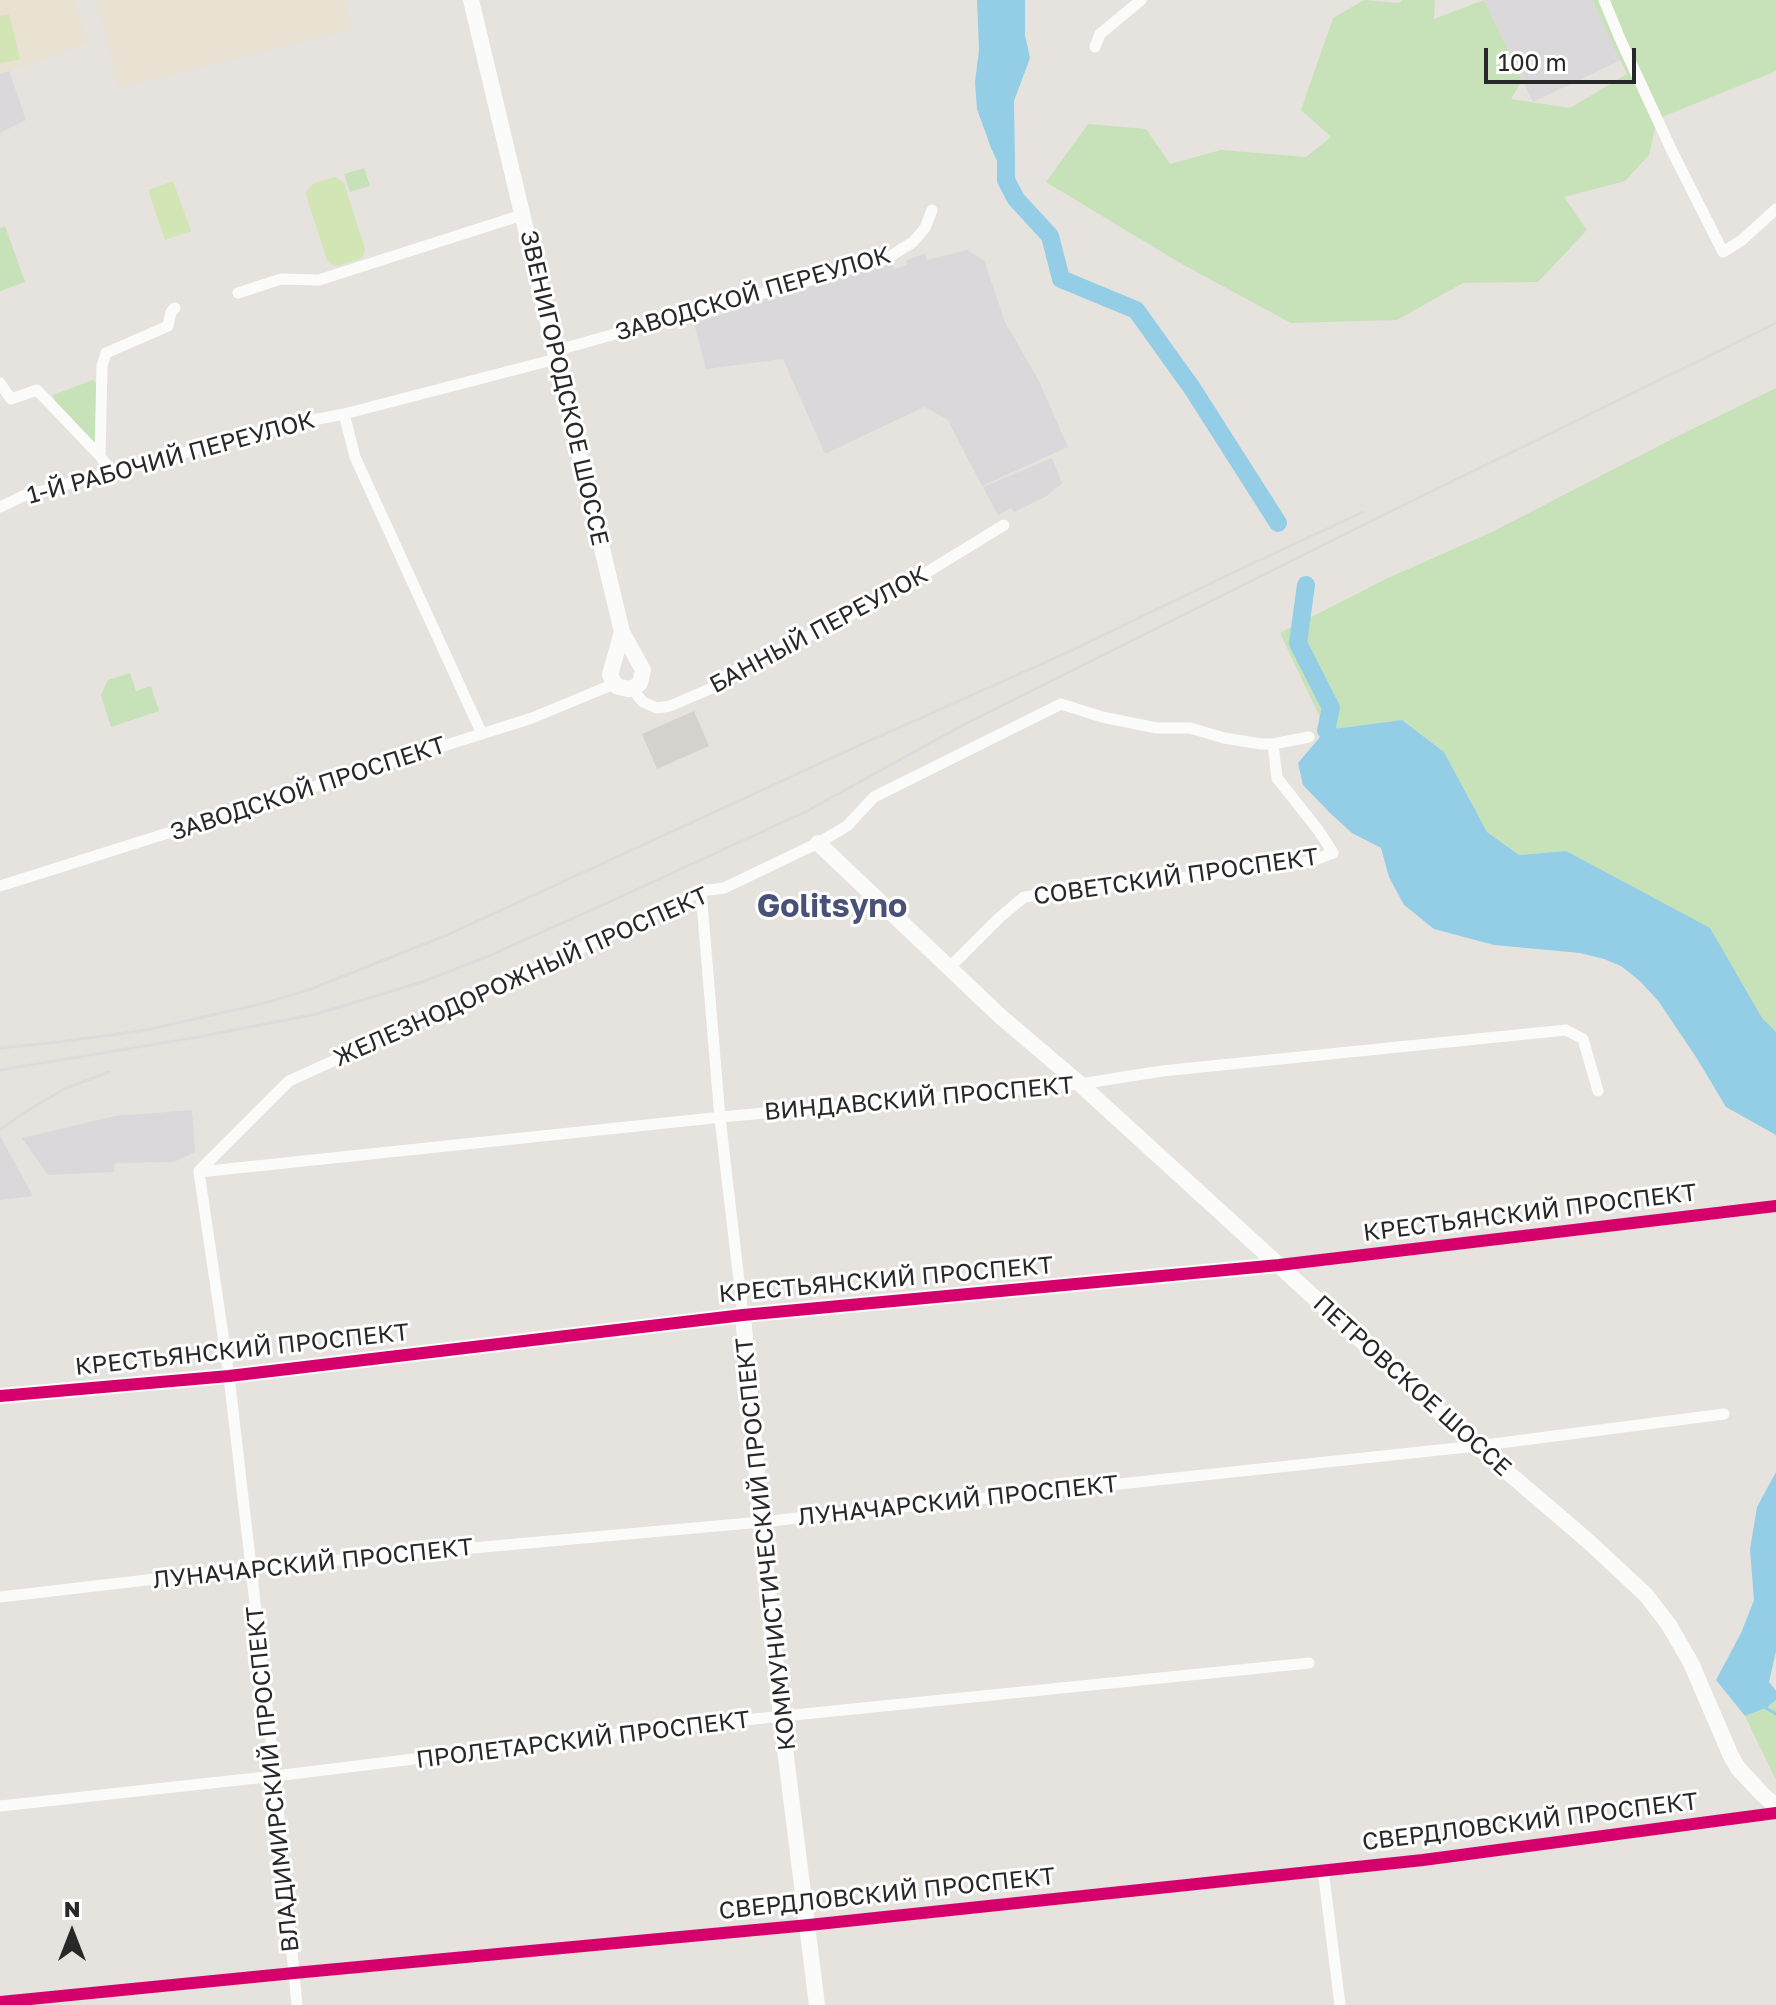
<!DOCTYPE html>
<meta charset="utf-8">
<style>
body{margin:0}
#map{position:relative;width:1776px;height:2005px;overflow:hidden;background:#e6e3de;font-family:"Golos Text",sans-serif}
canvas{display:block}
.north{position:absolute;left:32px;top:1893px;width:80px;height:80px;-webkit-text-stroke:6px #fff;paint-order:stroke;rotate:0deg;font-size:22px;font-weight:700;line-height:32px;text-align:center;color:#282828}
.north::after{content:'';display:block;margin:auto;width:28px;height:36px;background:#282828;clip-path:polygon(50% 0,100% 100%,50% 72%,0 100%)}
.scale{position:absolute;left:1484px;top:48px;width:152px;height:36px;box-sizing:border-box;border:4px solid #282828;border-top:0;padding-left:10px;font-size:24px;line-height:28px;white-space:nowrap;color:#282828;-webkit-text-stroke:6px #fff;paint-order:stroke}
</style>
<div id="map">
<canvas width="1776" height="2005"></canvas>
<div class="north">N</div>
<div class="scale">100 m</div>
</div>
<script>
const ctx = document.querySelector('canvas').getContext('2d');
ctx.lineJoin = 'round';
function paint(path, color) { ctx.fillStyle = color; ctx.fill(path, 'evenodd'); }
const poly = rows => new Path2D(rows.map(r => 'M' + r).join(''));
function strokePath(path, color, width, dash) { ctx.strokeStyle = color; ctx.lineWidth = width; ctx.lineCap = dash ? 'butt' : 'round'; ctx.setLineDash(dash || []); ctx.stroke(path); }
function write(font, color, halo, rows, align = 'center') {
  ctx.font = font + ' "Golos Text",sans-serif'; ctx.lineWidth = 6; ctx.setLineDash([]); ctx.textBaseline = 'middle'; ctx.strokeStyle = halo; ctx.fillStyle = color; for (const [text, x, y, turn = 0] of rows) {
    ctx.save(); ctx.translate(x, y); ctx.rotate((+turn || 0) * Math.PI / 180); ctx.textAlign = isNaN(turn) ? turn : align; if (halo) ctx.strokeText(text, 0, 0); ctx.fillText(text, 0, 0); ctx.restore();
  }
}
paint(poly([
 [1484,0,1592,0,1621,60,1533,102],
 [9,71,26,120,0,133,0,74],
 [967,250,984,260,1005,322,1039,381,1068,447,982,486,947,419,924,407,825,454,783,359,706,369,694,323,742,308,742,306,892,263,894,269,907,265,906,260,919,256,925,254,927,260],
 [1052,458,1062,483,1047,496,1014,512,1011,508,998,515,983,487],
 [192,1110,195,1152,174,1162,115,1163,114,1172,48,1175,22,1138,115,1116],
 [0,1136,33,1196,0,1200]
]), '#dad8da');
paint(poly([
 [0,0,74,0,87,43,0,74],
 [96,0,344,0,351,29,119,88]
]), '#e9e2d3');
paint(poly([
 [1364,0,1399,3,1402,0,1435,0,1434,19,1484,0,1522,80,1511,99,1570,108,1627,74,1592,0,1776,0,1776,71,1657,119,1649,155,1625,181,1564,197,1587,230,1538,282,1463,283,1397,320,1291,323,1180,263,1046,182,1088,124,1146,129,1170,164,1221,150,1306,157,1331,137,1301,110,1333,18],
 [364,168,370,186,350,192,344,174],
 [5,226,25,282,0,291,0,228],
 [93,380,98,385,97,441,94,443,55,401,53,395],
 [1776,388,1776,1032,1566,851,1519,855,1487,832,1444,752,1402,720,1326,730,1280,633,1388,578,1492,532,1678,436],
 [130,673,136,691,151,686,159,711,111,727,101,695,108,680],
 [1776,1700,1776,1780,1745,1716,1766,1708]
]), '#c7e1b8');
paint(poly([
 [9,14,20,59,0,63,0,16],
 [335,177,344,183,365,249,363,257,359,259,337,266,333,265,327,260,306,195,307,190,314,183],
 [173,181,191,231,165,240,148,190]
]), '#d1e5b5');
paint(poly([
 [694,711,709,746,657,769,642,734]
]), '#d5d1cc');
paint(poly([
 [977,0,1025,0,1025,35,1030,58,1014,101,1015,164,1006,180,991,148,977,109,975,82,979,50],
 [1402,720,1444,752,1487,832,1519,855,1566,851,1710,928,1762,1018,1776,1032,1776,1135,1726,1107,1696,1057,1659,1002,1640,981,1621,966,1604,959,1580,953,1494,945,1434,929,1404,905,1389,877,1381,848,1352,833,1330,813,1303,785,1298,763,1326,730],
 [1776,1472,1776,1651,1769,1682,1776,1691,1776,1700,1766,1708,1745,1716,1716,1680,1741,1633,1754,1600,1750,1549,1757,1507]
]), '#93cee6');
strokePath(poly([
 [1766,1708,1776,1714]
]), '#93cee6', 3);
strokePath(poly([
 [1006,155,1006,180,1016,199,1050,236,1061,279,1136,310,1192,388,1278,523],
 [1306,585,1298,643,1331,708,1326,730,1342,747]
]), '#93cee6', 18);
strokePath(poly([
 [1604,0,1621,41,1672,151,1723,252,1742,240,1776,209],
 [1095,47,1100,34,1141,0],
 [238,293,281,279,319,280,522,215],
 [554,351,886,259,913,242,925,228,932,210],
 [0,383,11,399,37,390,100,456],
 [344,414,355,457,482,734],
 [112,472,100,456,102,366,106,353,168,326,171,312,175,308],
 [0,507,23,496,112,472,288,425,344,414,556,359],
 [632,689,643,702,657,708,670,706,712,688,728,674,827,627,893,593,1004,525],
 [0,886,532,718,614,684],
 [701,891,720,1118,743,1315],
 [950,967,999,918,1024,897,1309,862,1333,853,1319,831,1277,778,1273,744],
 [199,1171,289,1081,641,921,701,891,724,888,818,843,847,826,874,797,1061,704,1102,717,1157,728,1190,728,1224,738,1261,744,1273,744,1309,737],
 [199,1172,732,1116,1080,1084,1162,1071,1566,1030,1583,1039,1598,1091],
 [199,1172,229,1376,275,1776,297,2005],
 [1279,1265,1776,1206],
 [0,1597,250,1568,761,1522,1477,1446,1724,1414],
 [0,1806,275,1776,675,1727,1309,1663],
 [1323,1870,1340,2005],
 [0,2002,294,1973,809,1925,1423,1860,1776,1813]
]), '#fbfbfa', 11);
strokePath(poly([
 [471,0,622,632,643,670,640,683,635,687,628,689,616,686,610,675,622,632],
 [818,843,1000,1016,1080,1084,1477,1446,1588,1541,1646,1595,1669,1625,1691,1663,1731,1756,1738,1768,1763,1795,1776,1806],
 [743,1315,761,1522,781,1717,817,2005],
 [0,1396,229,1376,743,1315,1279,1265]
]), '#fbfbfa', 16);
strokePath(poly([
 [0,1048,59,1042,146,1030,265,1003,311,989,447,935,858,746,1066,653,1230,574,1363,512],
 [0,1070,198,1037,316,1014,422,982,484,958,618,898,807,811,963,725,1367,523,1776,323],
 [0,1130,25,1112,66,1088,109,1072]
]), '#dddcdd', 3);
strokePath(poly([
 [0,1396,229,1376,743,1315,1279,1265,1776,1206],
 [0,2002,294,1973,809,1925,1423,1860,1776,1813]
]), '#d6006c', 12);
write('24px', '#282828', '#fff', [
 ["ЗАВОДСКОЙ ПЕРЕУЛОК",753,294,-16],
 ["ЗВЕНИГОРОДСКОЕ ШОССЕ",564,388,77],
 ["1-Й РАБОЧИЙ ПЕРЕУЛОК",171,458,-15],
 ["БАННЫЙ ПЕРЕУЛОК",819,630,-28],
 ["ЗАВОДСКОЙ ПРОСПЕКТ",308,789,-18],
 ["СОВЕТСКИЙ ПРОСПЕКТ",1176,877,-8],
 ["ЖЕЛЕЗНОДОРОЖНЫЙ ПРОСПЕКТ",521,977,-24],
 ["ВИНДАВСКИЙ ПРОСПЕКТ",919,1099,-5],
 ["КРЕСТЬЯНСКИЙ ПРОСПЕКТ",1530,1213,-7],
 ["КРЕСТЬЯНСКИЙ ПРОСПЕКТ",886,1280,-5],
 ["КРЕСТЬЯНСКИЙ ПРОСПЕКТ",242,1350,-6],
 ["ПЕТРОВСКОЕ ШОССЕ",1412,1386,42],
 ["ЛУНАЧАРСКИЙ ПРОСПЕКТ",958,1501,-6],
 ["КОММУНИСТИЧЕСКИЙ ПРОСПЕКТ",766,1544,-96],
 ["ЛУНАЧАРСКИЙ ПРОСПЕКТ",313,1564,-6],
 ["ПРОЛЕТАРСКИЙ ПРОСПЕКТ",583,1740,-7],
 ["ВЛАДИМИРСКИЙ ПРОСПЕКТ",273,1779,-96],
 ["СВЕРДЛОВСКИЙ ПРОСПЕКТ",1530,1822,-7],
 ["СВЕРДЛОВСКИЙ ПРОСПЕКТ",887,1894,-6]
]);
write('bold 32px', '#4a5177', '#fff', [
 ["Golitsyno",832,907]
]);
</script>
